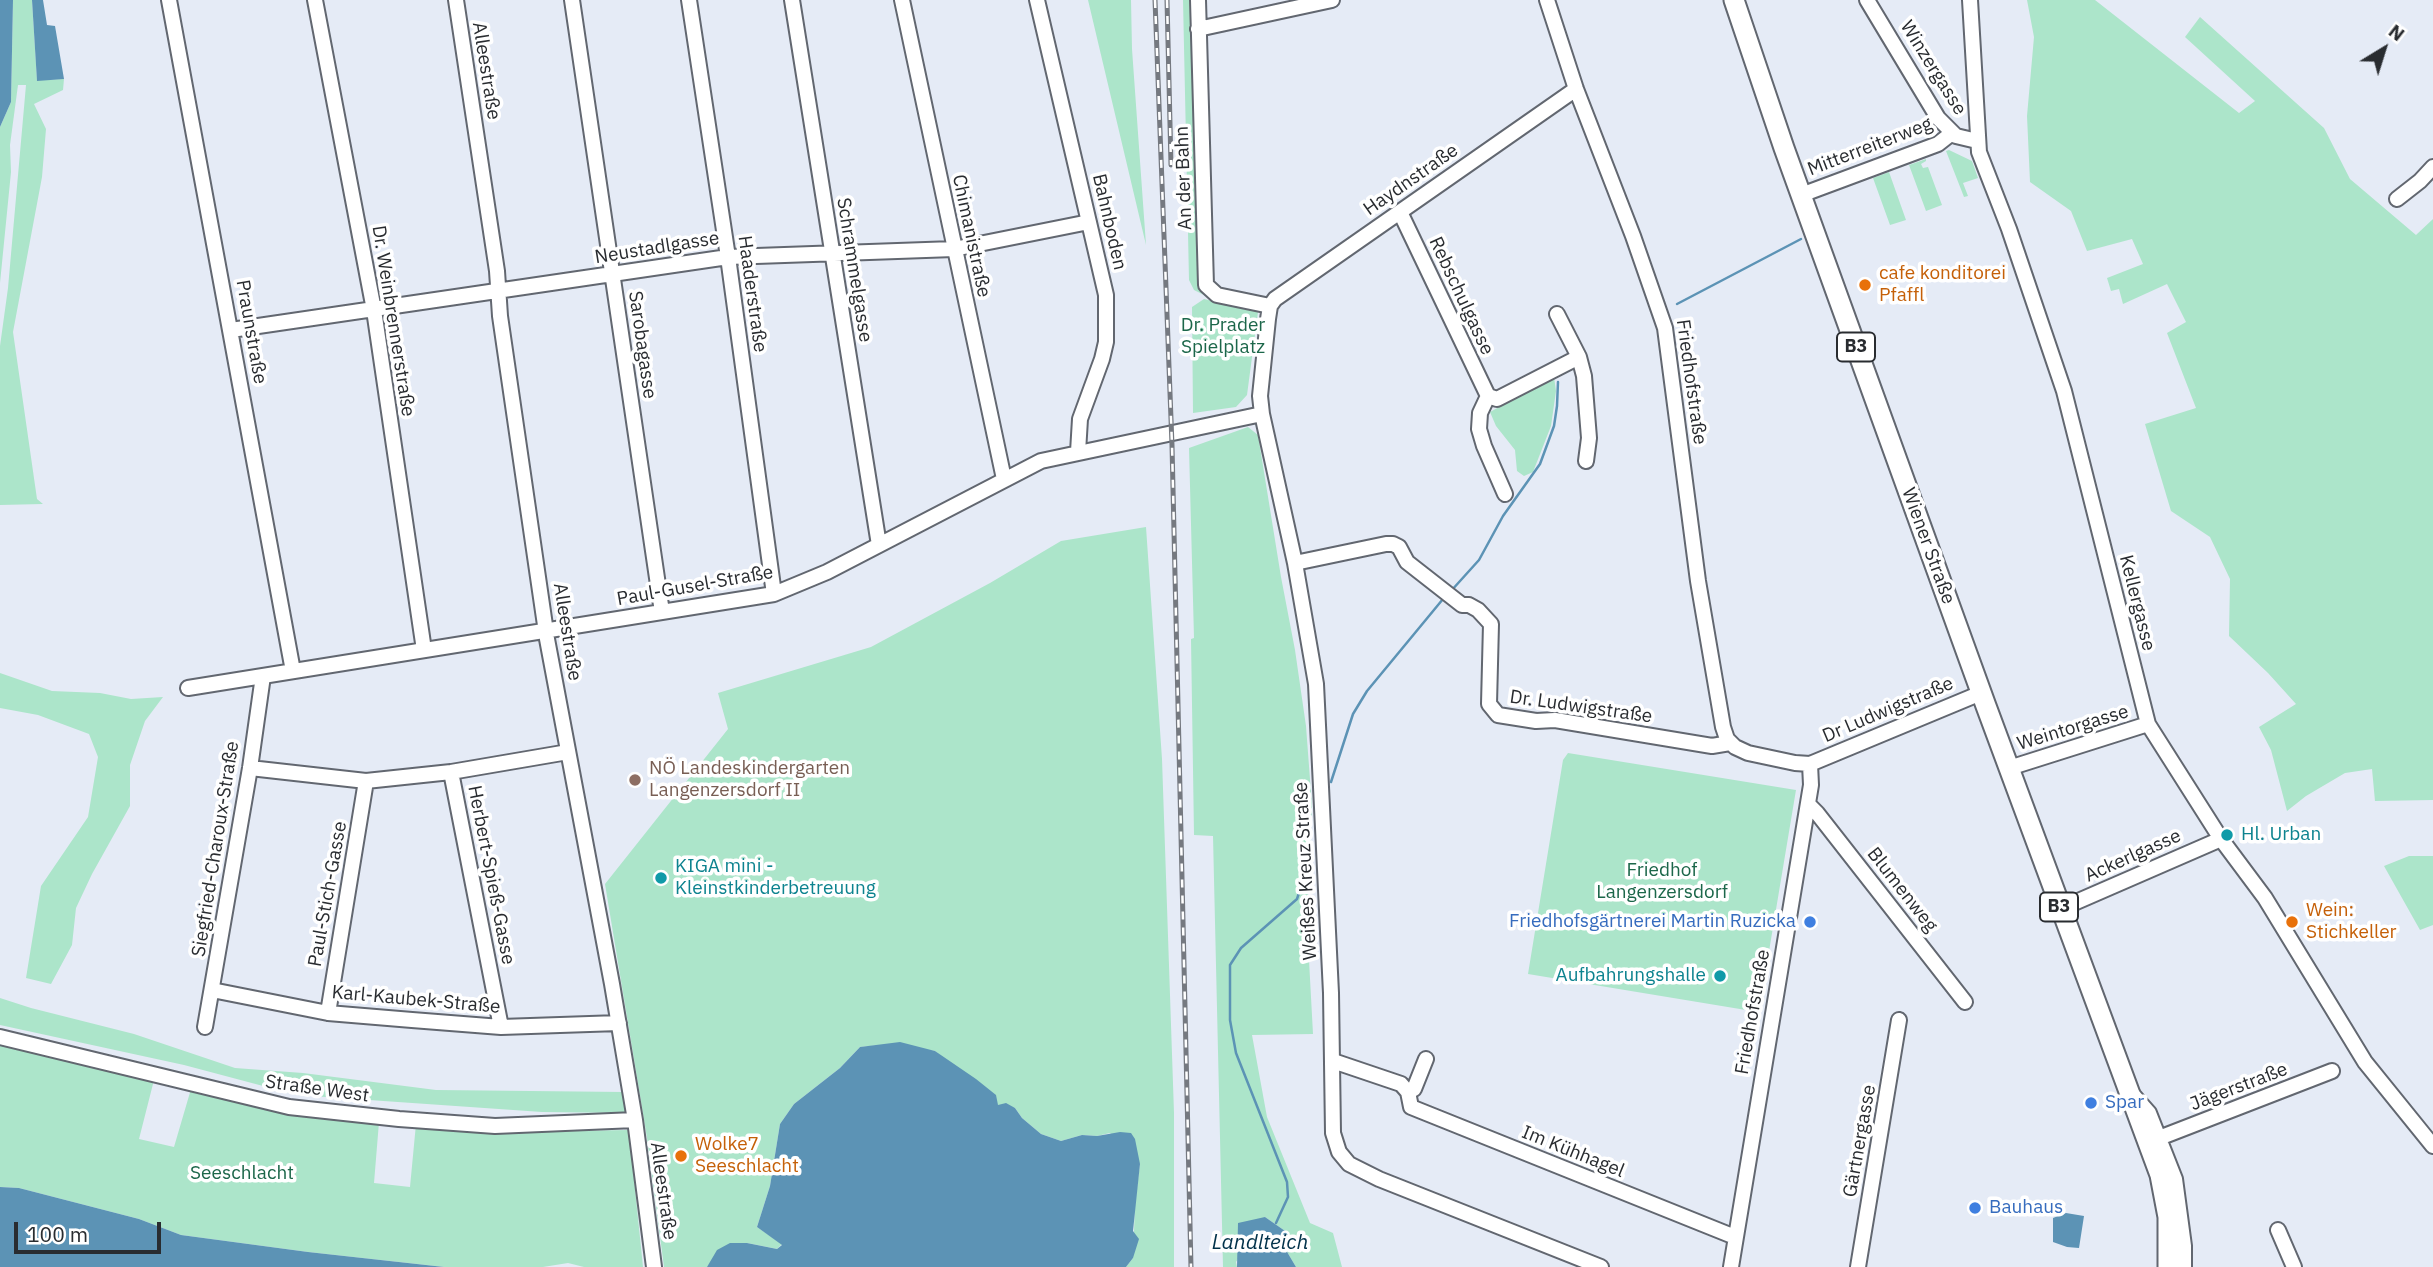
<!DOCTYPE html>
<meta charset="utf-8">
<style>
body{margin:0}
#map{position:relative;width:2433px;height:1267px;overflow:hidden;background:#e5ebf6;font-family:"IBM Plex Sans",sans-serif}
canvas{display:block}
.north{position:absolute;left:2349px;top:14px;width:70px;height:70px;-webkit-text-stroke:5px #fff;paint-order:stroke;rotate:38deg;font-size:19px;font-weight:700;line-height:28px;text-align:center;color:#292c30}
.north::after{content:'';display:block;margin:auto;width:24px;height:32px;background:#292c30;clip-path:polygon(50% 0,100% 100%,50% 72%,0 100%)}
.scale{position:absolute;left:14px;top:1222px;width:147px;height:32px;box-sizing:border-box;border:4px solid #292c30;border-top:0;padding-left:9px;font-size:21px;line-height:24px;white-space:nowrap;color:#292c30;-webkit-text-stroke:5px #fff;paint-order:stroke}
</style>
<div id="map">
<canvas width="2433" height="1267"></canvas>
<div class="north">N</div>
<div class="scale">100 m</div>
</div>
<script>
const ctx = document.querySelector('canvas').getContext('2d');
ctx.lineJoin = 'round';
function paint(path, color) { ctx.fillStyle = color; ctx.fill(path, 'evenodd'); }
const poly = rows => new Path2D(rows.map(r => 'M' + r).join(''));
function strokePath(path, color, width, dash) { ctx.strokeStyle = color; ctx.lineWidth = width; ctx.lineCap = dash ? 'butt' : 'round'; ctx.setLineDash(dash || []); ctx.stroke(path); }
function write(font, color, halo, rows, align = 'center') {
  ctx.font = font + ' "IBM Plex Sans",sans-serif'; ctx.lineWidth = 7; ctx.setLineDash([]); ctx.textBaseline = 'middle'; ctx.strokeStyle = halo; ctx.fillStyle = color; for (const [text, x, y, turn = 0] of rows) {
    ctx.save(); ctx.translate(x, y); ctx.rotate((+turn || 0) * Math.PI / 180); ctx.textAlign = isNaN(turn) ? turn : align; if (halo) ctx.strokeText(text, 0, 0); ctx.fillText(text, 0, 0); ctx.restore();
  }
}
paint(poly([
 [13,0,32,0,37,80,64,79,63,90,34,104,46,129,42,177,13,332,37,499,43,504,0,505,0,346,8,288,26,85,18,85,10,145,11,172,0,283,0,127,11,102],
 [1088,0,1131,0,1132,49,1146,245],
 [1183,0,1190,0,1198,264,1199,279,1208,297,1194,290,1189,280],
 [2027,0,2095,0,2239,113,2255,101,2185,37,2200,17,2324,128,2350,179,2416,235,2433,219,2433,800,2375,801,2372,769,2345,773,2306,796,2287,811,2271,750,2259,727,2296,704,2268,673,2229,636,2230,579,2210,537,2171,511,2145,424,2196,408,2167,333,2186,322,2167,284,2123,304,2119,289,2111,291,2107,278,2143,264,2132,239,2087,251,2071,211,2030,182,2027,116,2034,37],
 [1949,150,1972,161,1978,178,1963,183,1968,196,1964,197,1946,151],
 [1926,159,1926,161,1921,164,1923,168,1928,167,1942,205,1926,211,1909,165],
 [1889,172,1906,220,1890,225,1873,178],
 [1204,299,1258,312,1247,395,1236,407,1193,413,1192,307],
 [1554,377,1556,391,1551,426,1533,472,1524,476,1517,471,1515,450,1496,426,1490,412],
 [1248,427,1258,435,1281,577,1295,650,1306,726,1312,806,1307,923,1313,1034,1252,1035,1267,1117,1310,1223,1333,1233,1342,1267,1296,1267,1283,1245,1288,1233,1265,1217,1236,1262,1237,1267,1223,1267,1213,836,1194,835,1191,639,1194,638,1189,448],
 [1146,527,1162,759,1174,1113,1174,1267,1126,1267,1133,1258,1135,1204,1140,1164,1110,1133,1097,1136,1082,1135,1061,1141,1041,1134,1022,1118,1015,1108,998,1105,935,1051,882,1045,860,1047,840,1068,794,1104,780,1124,770,1186,757,1227,782,1244,777,1249,747,1243,707,1267,664,1267,647,1138,605,884,728,729,718,693,871,647,990,583,1061,541],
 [0,673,52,691,100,693,131,699,163,697,145,721,130,765,130,806,92,874,76,908,72,945,51,984,26,978,41,886,88,817,98,757,89,734,38,715,0,708],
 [1568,753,1796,790,1760,1005,1752,1011,1528,974,1563,760],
 [2409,856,2433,856,2433,925,2420,930,2384,866],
 [0,998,31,1008,134,1034,235,1068,303,1073,436,1090,624,1092,627,1113,542,1112,297,1095,184,1065,0,1025],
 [0,1044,154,1080,139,1139,174,1147,191,1089,285,1114,379,1122,374,1183,410,1187,416,1124,495,1132,629,1130,643,1267,584,1267,568,1263,543,1267,444,1267,308,1252,181,1235,139,1219,19,1188,0,1187]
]), '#ace5ca');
paint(poly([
 [0,0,13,0,11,102,0,127],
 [32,0,43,0,47,25,55,26,64,79,37,81],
 [900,1042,935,1051,976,1079,996,1095,998,1105,1006,1103,1015,1108,1022,1118,1041,1134,1061,1141,1082,1135,1097,1136,1120,1132,1131,1133,1135,1139,1140,1164,1133,1231,1139,1239,1133,1258,1126,1267,707,1267,717,1250,730,1243,747,1243,777,1249,782,1245,757,1227,770,1186,780,1124,794,1104,840,1068,860,1047],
 [0,1187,19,1188,139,1219,181,1235,308,1252,444,1267,0,1267],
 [2066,1213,2084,1216,2079,1248,2067,1247,2053,1242,2053,1218],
 [1265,1217,1288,1233,1283,1245,1296,1267,1237,1267,1238,1223]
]), '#5c93b5');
strokePath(poly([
 [1677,304,1801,239],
 [1451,591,1479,560,1503,516,1540,464,1554,426,1557,406,1558,382],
 [1331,782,1353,714,1367,691,1443,599],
 [1276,1223,1288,1197,1287,1182,1236,1053,1230,1020,1230,965,1241,948,1297,899,1307,868]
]), '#5c93b5', 2.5);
const minor = poly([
 [169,0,293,671],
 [315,0,374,310,424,650],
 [456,0,497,271,500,316,547,639,612,984,635,1120,654,1267],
 [572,0,662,612],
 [689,0,728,257,774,594],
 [792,0,879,545],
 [902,0,1004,479],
 [1037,0,1106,295,1106,342,1102,359,1080,419,1078,452],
 [1198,0,1206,285,1217,295,1270,306],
 [1547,0,1576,89,1633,236,1665,328,1698,581,1723,727,1727,739,1735,747,1748,753,1795,763,1810,764,1981,693],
 [1867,0,1938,118,1956,136,1977,141],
 [1970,0,1979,152,2009,229,2064,391,2148,724,2221,839,2265,898,2365,1062,2433,1146],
 [1198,29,1332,0],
 [1576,89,1275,299,1270,306,1268,319,1260,396,1262,414,1295,563,1316,684,1331,993,1333,1133,1339,1152,1349,1164,1379,1179,1601,1267],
 [1801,195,1938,144,1952,133],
 [2397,199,2420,181,2433,167],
 [1400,212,1488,396,1497,399,1501,397,1579,357],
 [1557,314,1579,357,1584,376,1589,438,1586,461],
 [231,330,728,257,954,249,1089,222],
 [1488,396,1480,413,1479,429,1484,446,1505,494],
 [1295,563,1386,544,1393,544,1399,547,1407,562,1462,605,1469,605,1478,610,1491,624,1489,704,1498,715,1536,721,1555,720,1712,746,1730,743],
 [188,688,774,594,827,572,1041,461,1262,414],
 [250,768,366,781,451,772,568,752],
 [2009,768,2148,724],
 [451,772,501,1027],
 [1808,804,1817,813,1965,1002],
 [2060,909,2221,839],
 [212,990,328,1013,412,1020,501,1027,619,1023],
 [328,1013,366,781],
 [205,1027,250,768,263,676],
 [0,1037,289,1107,399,1119,495,1126,635,1120],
 [1333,1061,1401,1084,1408,1092,1411,1107,1735,1237],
 [1408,1092,1414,1089,1426,1059],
 [2133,1095,2149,1113,2175,1179,2184,1246,2184,1267],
 [2159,1138,2332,1071],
 [2278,1230,2294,1267],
 [1731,1267,1811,785,1810,764],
 [1858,1267,1899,1020]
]);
const major = poly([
 [1734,0,1784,148,1986,706,2160,1175,2168,1217,2168,1267]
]);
strokePath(minor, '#626770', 18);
strokePath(major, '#626770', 23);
strokePath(minor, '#fff', 14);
strokePath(major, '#fff', 19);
const rail = poly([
 [1155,0,1172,445,1191,1267],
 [1167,0,1171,165]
]);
strokePath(rail, '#757980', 5);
strokePath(rail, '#fff', 2.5, [8]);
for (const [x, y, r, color] of [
 [1865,285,7,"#e8710a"],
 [635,780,7,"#8d6e63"],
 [2227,835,7,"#0f9aa8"],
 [661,878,7,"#0f9aa8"],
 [1810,922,7,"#3f7fe0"],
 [2292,922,7,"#e8710a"],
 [1720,976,7,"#0f9aa8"],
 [2091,1103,7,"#3f7fe0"],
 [681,1156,7,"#e8710a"],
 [1975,1208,7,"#3f7fe0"]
]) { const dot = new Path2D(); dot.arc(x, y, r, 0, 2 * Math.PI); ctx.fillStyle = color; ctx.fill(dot); strokePath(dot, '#fff', 2.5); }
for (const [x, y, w] of [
 [1856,347,38],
 [2059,907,38]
]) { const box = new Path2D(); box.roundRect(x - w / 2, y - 14.5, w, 29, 5); ctx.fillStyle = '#fff'; ctx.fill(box); strokePath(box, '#292c30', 2); }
write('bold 18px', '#292c30', null, [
 ["B3",1856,347],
 ["B3",2059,907]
]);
write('19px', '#292c30', '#fff', [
 ["Winzergasse",1933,68,58],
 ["Alleestraße",486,71,81],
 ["Mitterreiterweg",1870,147,-21],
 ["An der Bahn",1184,178,-92],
 ["Haydnstraße",1411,180,-35],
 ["Bahnboden",1109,222,77],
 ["Chimanistraße",971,236,78],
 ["Neustadlgasse",657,248,-9],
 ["Schrammelgasse",854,270,81],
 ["Haaderstraße",752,294,82],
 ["Rebschulgasse",1461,296,65],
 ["Dr. Weinbrennerstraße",393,321,81],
 ["Praunstraße",251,332,80],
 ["Sarobagasse",642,345,82],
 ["Friedhofstraße",1691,382,82],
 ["Wiener Straße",1928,546,70],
 ["Paul-Gusel-Straße",695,586,-10],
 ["Kellergasse",2137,603,76],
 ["Alleestraße",567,632,81],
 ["Dr. Ludwigstraße",1581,707,8],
 ["Dr Ludwigstraße",1888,710,-23],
 ["Weintorgasse",2073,728,-17],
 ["Siegfried-Charoux-Straße",216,849,-81],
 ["Ackerlgasse",2133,856,-24],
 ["Weißes Kreuz Straße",1306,871,-93],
 ["Herbert-Spieß-Gasse",491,875,79],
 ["Blumenweg",1902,890,52],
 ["Paul-Stich-Gasse",328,894,-80],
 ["Karl-Kaubek-Straße",416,1000,5],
 ["Friedhofstraße",1753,1012,-80],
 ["Jägerstraße",2239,1087,-21],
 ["Straße West",317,1089,8],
 ["Gärtnergasse",1860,1141,-80],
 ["Im Kühhagel",1573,1152,22],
 ["Alleestraße",663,1191,82]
]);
write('19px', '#c56008', '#fff', [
 ["cafe konditorei",1879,274],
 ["Pfaffl",1879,296],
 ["Wein:",2306,911],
 ["Stichkeller",2306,933],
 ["Wolke7",695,1145],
 ["Seeschlacht",695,1167]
], 'left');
write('19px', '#1c674a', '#fff', [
 ["Dr. Prader",1223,326],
 ["Spielplatz",1223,348],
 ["Friedhof",1662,871],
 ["Langenzersdorf",1662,893],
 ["Seeschlacht",242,1174]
]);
write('19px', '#785e54', '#fff', [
 ["NÖ Landeskindergarten",649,769],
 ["Langenzersdorf II",649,791]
], 'left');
write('19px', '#0d838f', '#fff', [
 ["Hl. Urban",2241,835],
 ["KIGA mini -",675,867],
 ["Kleinstkinderbetreuung",675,889],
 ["Aufbahrungshalle",1706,976,"right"]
], 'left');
write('19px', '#366cbe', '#fff', [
 ["Friedhofsgärtnerei Martin Ruzicka",1796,922,"right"],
 ["Spar",2105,1103],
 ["Bauhaus",1989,1208]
], 'left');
write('italic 21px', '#02324a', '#fff', [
 ["Landlteich",1260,1243]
]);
</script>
